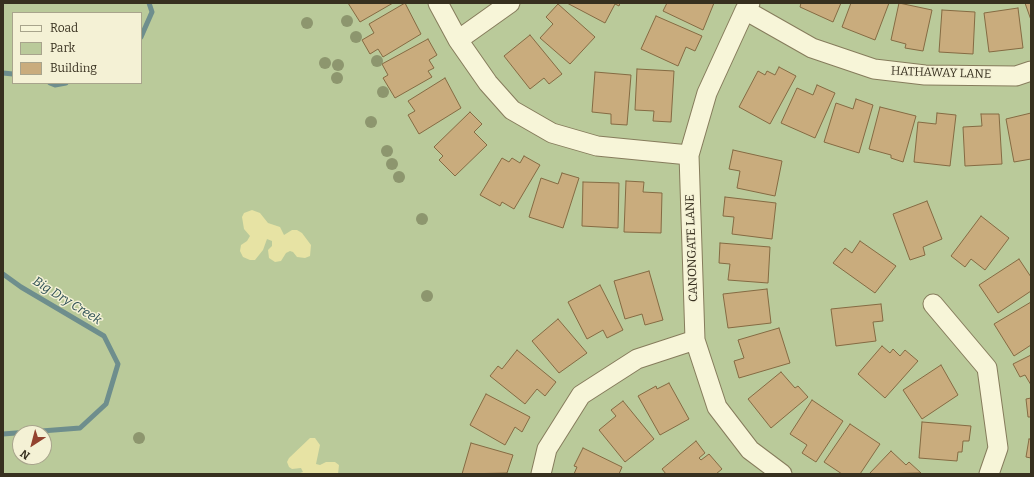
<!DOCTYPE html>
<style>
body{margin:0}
#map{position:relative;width:1034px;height:477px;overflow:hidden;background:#ece9c5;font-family:Bitter,serif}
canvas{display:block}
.frame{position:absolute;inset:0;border:4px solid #37301f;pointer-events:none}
.legend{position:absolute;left:12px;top:12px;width:130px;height:72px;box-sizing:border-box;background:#f4f1d5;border:1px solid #a8a48c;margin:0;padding:5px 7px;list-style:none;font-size:12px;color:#37301f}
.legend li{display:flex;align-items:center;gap:8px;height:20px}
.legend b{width:20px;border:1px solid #a8a48c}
.north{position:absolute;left:12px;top:425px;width:40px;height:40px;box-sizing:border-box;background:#f4f1d5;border:1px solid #a8a48c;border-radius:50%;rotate:216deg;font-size:11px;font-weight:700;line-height:16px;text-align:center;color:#37301f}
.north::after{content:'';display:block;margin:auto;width:14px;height:18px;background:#93432f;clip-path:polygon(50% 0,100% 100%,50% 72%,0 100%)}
</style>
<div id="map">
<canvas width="1034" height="477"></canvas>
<div class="frame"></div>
<ul class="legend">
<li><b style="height:5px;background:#f7f5d8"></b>Road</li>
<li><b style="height:11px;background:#baca9a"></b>Park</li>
<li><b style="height:11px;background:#c9ac7d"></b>Building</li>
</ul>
<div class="north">N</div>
</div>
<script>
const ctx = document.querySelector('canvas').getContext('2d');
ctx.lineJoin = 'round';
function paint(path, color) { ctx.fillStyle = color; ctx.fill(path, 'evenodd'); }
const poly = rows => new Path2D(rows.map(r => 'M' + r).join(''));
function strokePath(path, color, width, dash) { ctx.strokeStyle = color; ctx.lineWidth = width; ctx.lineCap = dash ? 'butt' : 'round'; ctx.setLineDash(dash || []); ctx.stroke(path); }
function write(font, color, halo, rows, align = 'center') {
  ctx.font = font + ' Bitter,serif'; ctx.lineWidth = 3; ctx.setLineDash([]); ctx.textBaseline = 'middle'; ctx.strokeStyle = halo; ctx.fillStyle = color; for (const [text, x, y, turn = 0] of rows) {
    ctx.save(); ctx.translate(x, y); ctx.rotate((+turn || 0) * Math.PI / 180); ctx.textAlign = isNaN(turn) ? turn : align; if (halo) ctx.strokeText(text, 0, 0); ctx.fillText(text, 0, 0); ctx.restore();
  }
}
paint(poly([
 [3,3,1031,3,1031,474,3,474],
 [13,13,141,13,141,83,13,83],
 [20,433,44,433,44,457,20,457]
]), '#baca9a');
paint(poly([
 [252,210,260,213,268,223,280,227,284,235,292,230,297,230,302,233,311,245,310,256,305,258,297,257,293,252,290,251,286,253,281,261,275,262,269,258,268,250,272,246,272,241,267,239,263,250,255,260,250,260,243,257,240,251,241,245,247,241,250,236,244,229,242,217,244,213],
 [310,438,315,438,320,445,316,464,320,465,326,462,335,462,339,465,338,474,297,474,303,472,301,468,292,469,289,467,287,462,289,458]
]), '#e7e3a4');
strokePath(poly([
 [141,37,152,12,149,3],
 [3,73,13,74],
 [50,83,55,85,66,83],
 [3,274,21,287,104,336,118,364,106,404,80,428,3,434]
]), '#6e8e8d', 5);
const building = poly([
 [348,3,393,3,360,22,348,3],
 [405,3,421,34,383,57,378,49,370,54,362,40,374,33,369,24,405,3],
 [567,3,620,3,619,6,615,4,605,23,567,3],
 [667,3,714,3,703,30,663,11,667,3],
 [801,3,841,3,833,22,800,7,801,3],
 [851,3,889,3,875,40,842,27,851,3],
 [899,3,932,10,923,51,905,48,906,44,891,40,899,3],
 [1025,3,1031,3,1031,20,1025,3],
 [558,4,595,37,570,64,540,38,553,24,546,17,558,4],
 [1018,8,1023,48,989,52,984,13,1018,8],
 [942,10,975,12,973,54,939,52,942,10],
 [656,16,702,36,695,51,686,47,678,66,641,49,656,16],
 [530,35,562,74,549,84,544,78,530,89,504,56,530,35],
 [428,39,437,55,429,60,434,68,428,71,432,77,395,98,383,78,388,75,382,64,428,39],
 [779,67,796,76,770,124,739,107,758,71,765,75,767,71,775,75,779,67],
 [637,69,674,71,671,122,653,121,654,111,635,110,637,69],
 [595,72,631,75,627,125,611,124,611,114,592,112,595,72],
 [445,78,461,108,419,134,408,115,415,111,408,101,445,78],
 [817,85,835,93,815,138,781,123,797,88,813,95,817,85],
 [856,99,873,105,859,153,824,142,836,103,853,109,856,99],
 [880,107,916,116,903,162,891,158,891,155,869,149,880,107],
 [470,112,482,124,474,132,487,145,455,176,439,160,443,156,434,147,470,112],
 [937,113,956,115,950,166,914,162,918,122,936,124,937,113],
 [1031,113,1031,159,1014,162,1006,119,1031,113],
 [981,114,999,114,1002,164,965,166,963,127,982,126,981,114],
 [733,150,782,161,775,196,737,188,740,171,729,169,733,150],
 [524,156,540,165,514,209,502,202,500,206,480,195,502,158,509,162,512,158,520,163,524,156],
 [562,173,579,178,563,228,529,217,541,178,558,184,562,173],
 [626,181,644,182,643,192,662,193,661,233,624,232,626,181],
 [583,182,619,183,618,228,582,226,583,182],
 [725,197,776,203,772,239,732,234,734,217,723,216,725,197],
 [927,201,942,239,923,247,925,255,910,260,893,214,927,201],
 [981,216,1009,238,985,270,971,259,965,267,951,256,981,216],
 [860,241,896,266,875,293,833,263,845,248,852,253,860,241],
 [720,243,770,247,768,283,728,280,730,264,719,263,720,243],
 [1019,259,1031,277,1031,291,998,313,979,285,1019,259],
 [649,271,663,320,645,325,642,314,625,319,614,281,649,271],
 [600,285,623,330,607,338,603,330,587,339,568,302,600,285],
 [767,289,771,323,728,328,723,294,767,289],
 [1031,302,1031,345,1014,356,994,324,1031,302],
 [881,304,883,321,873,322,876,341,836,346,831,309,881,304],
 [558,319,587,353,559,373,532,341,558,319],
 [779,328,790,363,739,378,734,361,744,358,738,340,779,328],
 [882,346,890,353,893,349,900,356,905,350,918,361,885,398,858,374,882,346],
 [517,350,556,382,545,396,537,389,525,404,490,376,498,366,502,369,517,350],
 [1031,355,1031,385,1025,375,1020,377,1013,364,1031,355],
 [941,365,958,395,922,419,903,390,941,365],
 [781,372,795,388,798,386,808,397,771,428,748,399,781,372],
 [669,383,689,419,660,435,638,396,656,386,657,389,669,383],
 [486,394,530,417,522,432,515,427,505,445,470,425,486,394],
 [1031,398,1031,417,1028,417,1026,399,1031,398],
 [812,400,843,421,816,462,802,453,807,445,790,434,812,400],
 [623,401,654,439,625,462,599,430,616,416,611,410,623,401],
 [922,422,971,426,969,441,963,441,962,452,958,452,957,461,919,458,922,422],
 [850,424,880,444,860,474,842,474,824,462,850,424],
 [1029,439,1031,439,1031,458,1026,457,1029,439],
 [696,441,705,453,699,458,701,460,709,454,722,469,716,474,666,474,662,469,696,441],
 [471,443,513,455,507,473,462,474,471,443],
 [583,448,622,467,619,474,574,474,577,467,574,466,583,448],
 [891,451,906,465,909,462,921,473,869,474,891,451]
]);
paint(building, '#c9ac7d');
strokePath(building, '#856b43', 1);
const minor = poly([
 [438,3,458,40,488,83,512,110,552,133,597,146,689,155],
 [750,3,745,10,707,93,689,155,695,340,717,407,750,450,782,474],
 [745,10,812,48,874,69,925,75,1016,76,1031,71],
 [458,40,510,3],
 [933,304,987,368,998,448,989,474],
 [541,474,547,449,581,395,637,359,695,340]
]);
strokePath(minor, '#867c5c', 21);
strokePath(minor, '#f7f5d8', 19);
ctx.fillStyle = '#8d966e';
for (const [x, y] of [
 [347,21],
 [307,23],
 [356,37],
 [377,61],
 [325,63],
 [338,65],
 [337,78],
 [383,92],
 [371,122],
 [387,151],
 [392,164],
 [399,177],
 [422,219],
 [427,296],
 [139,438]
]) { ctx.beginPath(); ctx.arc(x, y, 6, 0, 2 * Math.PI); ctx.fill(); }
write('12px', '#37301f', '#f4f1d5', [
 ["HATHAWAY LANE",941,73,2],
 ["CANONGATE LANE",692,248,-92]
]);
write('italic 13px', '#2f5156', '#f4f1d5', [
 ["Big Dry Creek",67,301,32]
]);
</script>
